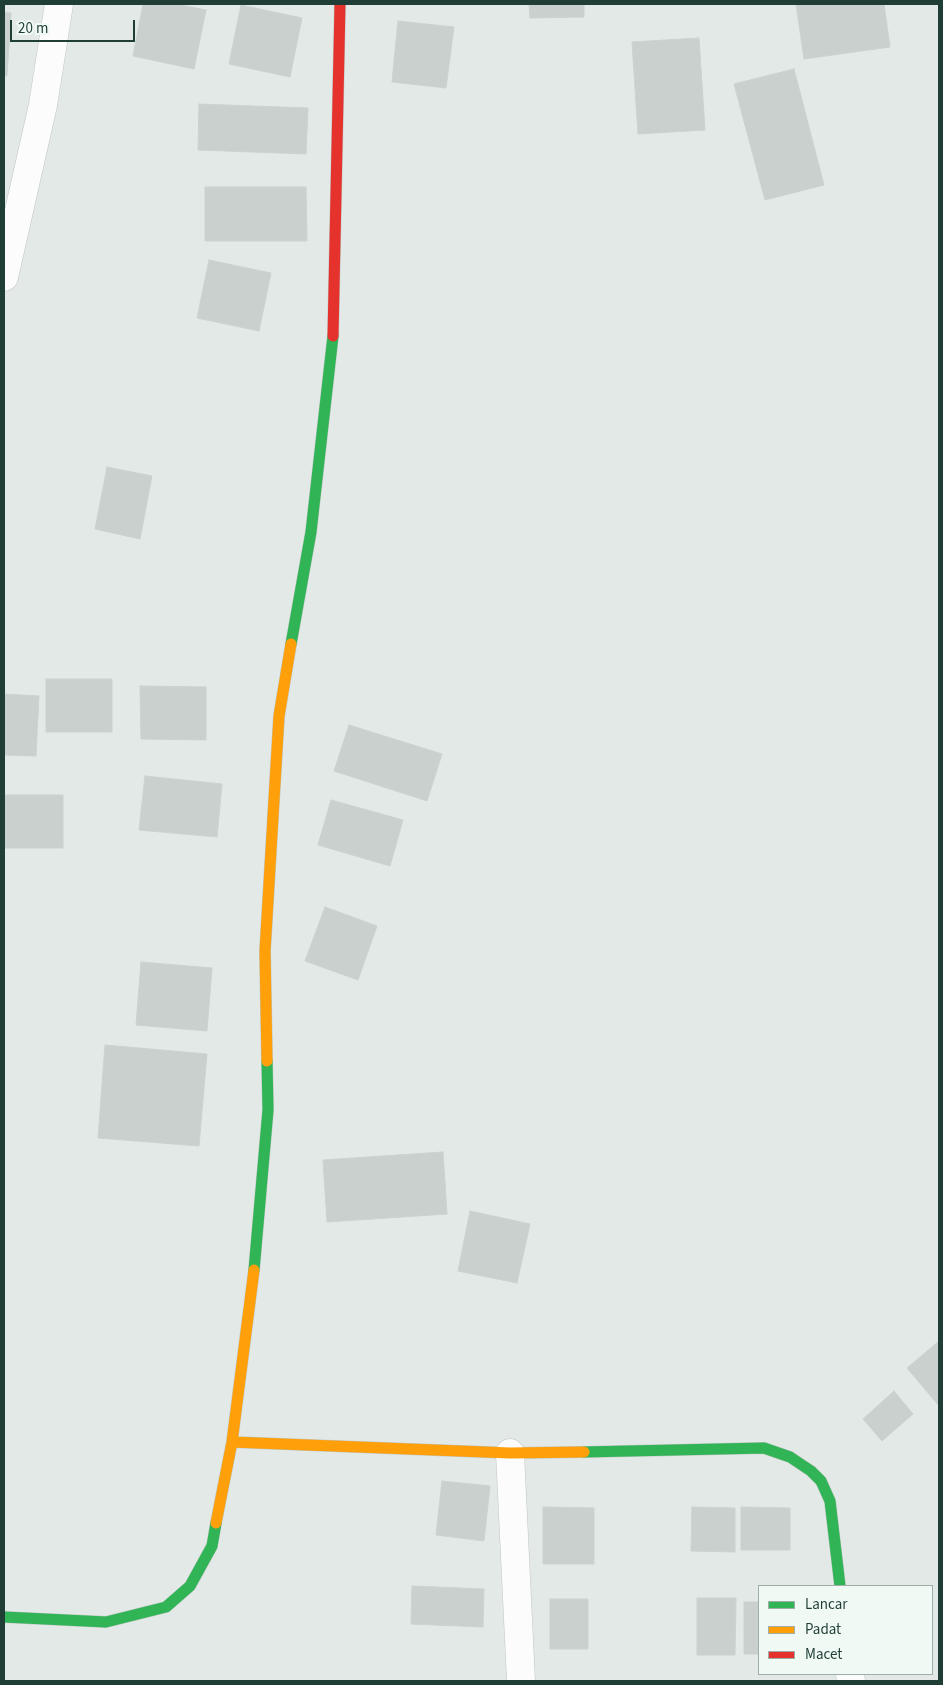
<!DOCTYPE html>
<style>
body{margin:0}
#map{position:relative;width:943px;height:1685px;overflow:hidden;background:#e3e9e6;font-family:"Source Sans 3",sans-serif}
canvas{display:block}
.frame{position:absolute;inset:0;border:5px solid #1f3e36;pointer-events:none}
.legend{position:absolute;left:758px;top:1585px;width:175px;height:90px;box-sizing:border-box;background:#f1f9f5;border:1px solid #9daea9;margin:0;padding:6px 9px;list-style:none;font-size:15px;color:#1f3e36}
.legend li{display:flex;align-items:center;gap:10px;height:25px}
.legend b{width:25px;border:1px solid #9daea9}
.scale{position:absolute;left:10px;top:20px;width:125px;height:22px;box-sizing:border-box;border:2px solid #1f3e36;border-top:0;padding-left:6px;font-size:15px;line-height:18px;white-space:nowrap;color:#1f3e36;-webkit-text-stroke:4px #f1f9f5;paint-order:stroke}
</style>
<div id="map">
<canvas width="943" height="1685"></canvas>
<div class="frame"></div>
<ul class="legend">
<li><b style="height:6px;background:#30b455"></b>Lancar</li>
<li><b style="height:6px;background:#ff9f0a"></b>Padat</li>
<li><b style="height:6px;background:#e5322d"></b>Macet</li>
</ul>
<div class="scale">20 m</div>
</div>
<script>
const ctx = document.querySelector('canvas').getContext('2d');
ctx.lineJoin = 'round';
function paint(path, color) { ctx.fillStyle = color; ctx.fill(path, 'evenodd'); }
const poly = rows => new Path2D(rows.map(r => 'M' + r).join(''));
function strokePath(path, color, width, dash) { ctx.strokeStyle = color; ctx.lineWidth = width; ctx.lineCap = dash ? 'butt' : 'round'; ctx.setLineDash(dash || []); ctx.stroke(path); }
const building = poly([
 [143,4,175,4,206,10,194,69,133,56,143,4],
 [529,4,584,4,584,17,530,18,529,4],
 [796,4,884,4,890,47,804,59,796,4],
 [241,5,302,18,290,77,229,64,241,5],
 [4,12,11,13,7,76,4,76,4,12],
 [398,21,454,27,446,88,392,82,398,21],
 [699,38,705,130,638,134,632,42,699,38],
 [794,69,824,185,765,200,734,84,794,69],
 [199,104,308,108,306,154,198,150,199,104],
 [205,187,306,187,307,241,205,241,205,187],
 [209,260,271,273,259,331,197,318,209,260],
 [107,467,152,476,140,539,95,529,107,467],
 [46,679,112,679,112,732,46,732,46,679],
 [140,686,206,687,206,740,141,739,140,686],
 [4,694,39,696,36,756,4,755,4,694],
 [349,725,442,754,427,801,334,771,349,725],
 [145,776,222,784,217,837,139,830,145,776],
 [4,795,63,795,63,848,4,848,4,795],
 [331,800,403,820,390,866,318,845,331,800],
 [325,907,377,926,358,980,305,961,325,907],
 [141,962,212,968,207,1031,136,1025,141,962],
 [105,1045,207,1054,199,1146,98,1138,105,1045],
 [443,1152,447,1214,327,1222,323,1160,443,1152],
 [470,1211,530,1224,517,1283,458,1271,470,1211],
 [939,1341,939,1406,907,1368,939,1341],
 [894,1391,913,1414,882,1441,863,1419,894,1391],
 [442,1481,490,1486,484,1541,436,1535,442,1481],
 [543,1507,594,1508,594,1564,543,1564,543,1507],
 [692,1507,735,1508,735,1552,691,1551,692,1507],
 [741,1507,790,1508,790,1550,741,1550,741,1507],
 [412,1586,484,1589,483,1627,411,1624,412,1586],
 [697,1598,736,1598,735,1655,697,1655,697,1598],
 [550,1599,588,1599,588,1649,550,1649,550,1599],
 [744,1602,759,1602,759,1654,744,1654,744,1602]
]);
paint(building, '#cad0ce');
strokePath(building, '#cbd2cf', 1);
const street = poly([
 [4,277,43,105,59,4],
 [510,1453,521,1681],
 [850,1674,851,1681]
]);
const fast = poly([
 [291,644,311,532,333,336],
 [254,1270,268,1110,267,1061],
 [584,1452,764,1448,790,1457,811,1471,821,1481,830,1501,840,1586],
 [4,1617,106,1622,166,1607,190,1586,212,1546,216,1523]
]);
const slow = poly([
 [267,1061,265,951,279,716,291,644],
 [232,1442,510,1453,584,1452],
 [216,1523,232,1442,254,1270]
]);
const jam = poly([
 [333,336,340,4]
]);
strokePath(street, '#c0c6c3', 29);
strokePath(fast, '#bfc7c4', 12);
strokePath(slow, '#bfc7c4', 12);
strokePath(jam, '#bfc7c4', 12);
strokePath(street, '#fbfcfb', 28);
strokePath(fast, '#30b455', 11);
strokePath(slow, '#ff9f0a', 11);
strokePath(jam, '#e5322d', 11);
</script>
